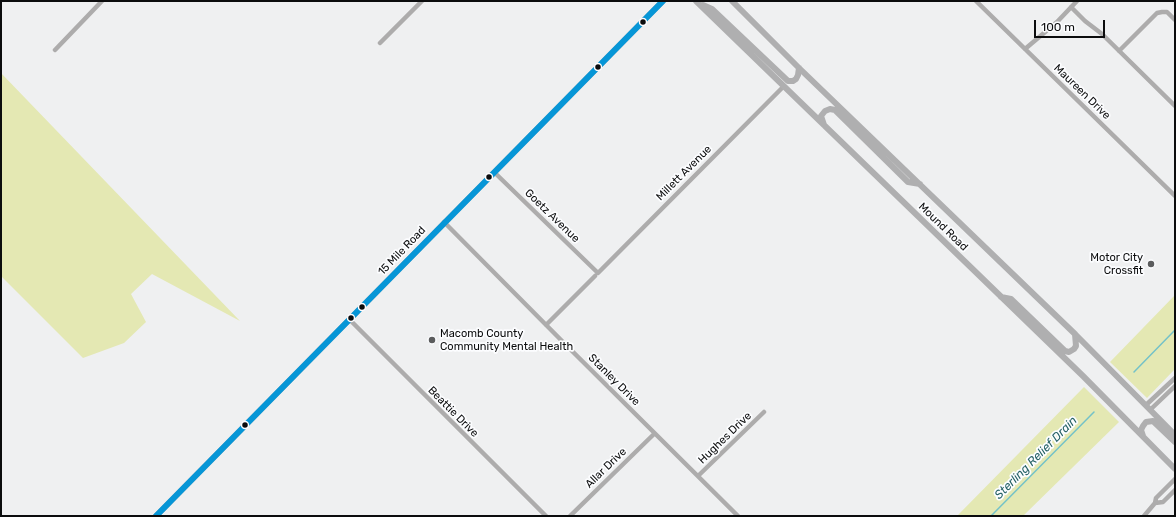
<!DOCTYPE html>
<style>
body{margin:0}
#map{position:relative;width:1176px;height:517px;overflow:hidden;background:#eff0f1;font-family:Rubik,sans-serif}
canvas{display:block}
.frame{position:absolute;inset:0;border:2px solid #0b0c0d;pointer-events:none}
.scale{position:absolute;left:1034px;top:20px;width:71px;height:18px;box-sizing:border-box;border:2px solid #0b0c0d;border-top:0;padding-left:5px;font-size:12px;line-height:14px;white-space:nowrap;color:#0b0c0d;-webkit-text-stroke:3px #fcfdff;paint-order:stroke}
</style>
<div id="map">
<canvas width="1176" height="517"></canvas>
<div class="frame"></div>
<div class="scale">100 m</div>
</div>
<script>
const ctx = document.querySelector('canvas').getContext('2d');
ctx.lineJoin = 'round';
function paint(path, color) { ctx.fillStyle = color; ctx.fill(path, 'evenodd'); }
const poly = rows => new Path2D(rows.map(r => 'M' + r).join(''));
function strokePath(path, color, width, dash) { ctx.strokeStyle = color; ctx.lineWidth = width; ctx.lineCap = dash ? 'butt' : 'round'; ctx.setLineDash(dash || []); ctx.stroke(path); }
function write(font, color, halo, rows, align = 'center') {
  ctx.font = font + ' Rubik,sans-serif'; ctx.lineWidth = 3.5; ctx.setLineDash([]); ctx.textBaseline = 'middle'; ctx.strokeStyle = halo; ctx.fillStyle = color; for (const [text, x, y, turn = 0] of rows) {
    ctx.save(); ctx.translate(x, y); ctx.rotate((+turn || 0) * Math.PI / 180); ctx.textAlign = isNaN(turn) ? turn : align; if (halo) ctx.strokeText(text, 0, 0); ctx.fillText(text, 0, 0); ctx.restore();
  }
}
paint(poly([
 [1,73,240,321,152,274,131,294,146,322,124,343,83,358,1,276],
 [1175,295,1175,369,1147,398,1110,362],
 [1084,387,1119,422,1023,516,957,516]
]), '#e4e8b3');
strokePath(poly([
 [1134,372,1175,330],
 [991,516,1094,412]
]), '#74c2c8', 1.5);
strokePath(poly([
 [976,1,1175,196],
 [1071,7,1085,21,1102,34,1175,106],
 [380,43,422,1],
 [1025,49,1057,22,1077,1],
 [55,50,102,1],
 [1119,51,1157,13,1162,12,1167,12,1175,20],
 [494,172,598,273,784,86],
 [444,222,563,342,738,516],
 [349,319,546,516],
 [546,325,595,276],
 [1146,405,1175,378],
 [1150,410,1175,386],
 [698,476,764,412],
 [1155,503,1163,502,1175,490],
 [570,516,654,434],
 [1144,516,1155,503,1156,498,1175,479]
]), '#adacac', 4.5);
strokePath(poly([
 [696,1,1083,376,1175,469],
 [732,1,799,68,1075,334,1175,435],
 [703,5,712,9,788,81,793,81,796,79,798,75,799,68],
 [824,125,821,116,825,111,830,109,835,110,908,182,920,184],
 [1001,297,1011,299,1065,351,1069,352,1074,349,1076,346,1075,334],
 [1143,436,1141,430,1143,426,1146,422,1153,421,1175,442],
 [156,516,663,1]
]), '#afafb0', 6);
strokePath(poly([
 [156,516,663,1]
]), '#0696d7', 6);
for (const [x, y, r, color] of [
 [643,22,3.5,"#0b0c0d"],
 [598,67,3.5,"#0b0c0d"],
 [489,177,3.5,"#0b0c0d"],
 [1151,264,4,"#5b5c5d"],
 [362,307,3.5,"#0b0c0d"],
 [351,318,3.5,"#0b0c0d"],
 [432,340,4,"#5b5c5d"],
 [245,425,3.5,"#0b0c0d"]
]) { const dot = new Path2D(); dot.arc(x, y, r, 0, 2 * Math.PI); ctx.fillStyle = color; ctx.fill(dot); strokePath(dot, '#fcfdff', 1.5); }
write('11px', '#0b0c0d', '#fcfdff', [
 ["Maureen Drive",1082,92,44],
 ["Millett Avenue",684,173,-45],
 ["Goetz Avenue",552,216,44],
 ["Mound Road",943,227,44],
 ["15 Mile Road",402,251,-46],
 ["Stanley Drive",614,380,45],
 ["Beattie Drive",453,412,45],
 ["Hughes Drive",725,438,-44],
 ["Allar Drive",606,468,-44]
]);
write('11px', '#0b0c0d', '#fcfdff', [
 ["Motor City",1143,258],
 ["Crossfit",1143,271],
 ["Macomb County",440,334,"left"],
 ["Community Mental Health",440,347,"left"]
], 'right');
write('italic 12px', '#266266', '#fcfdff', [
 ["Sterling Relief Drain",1036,458,-45]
]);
</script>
